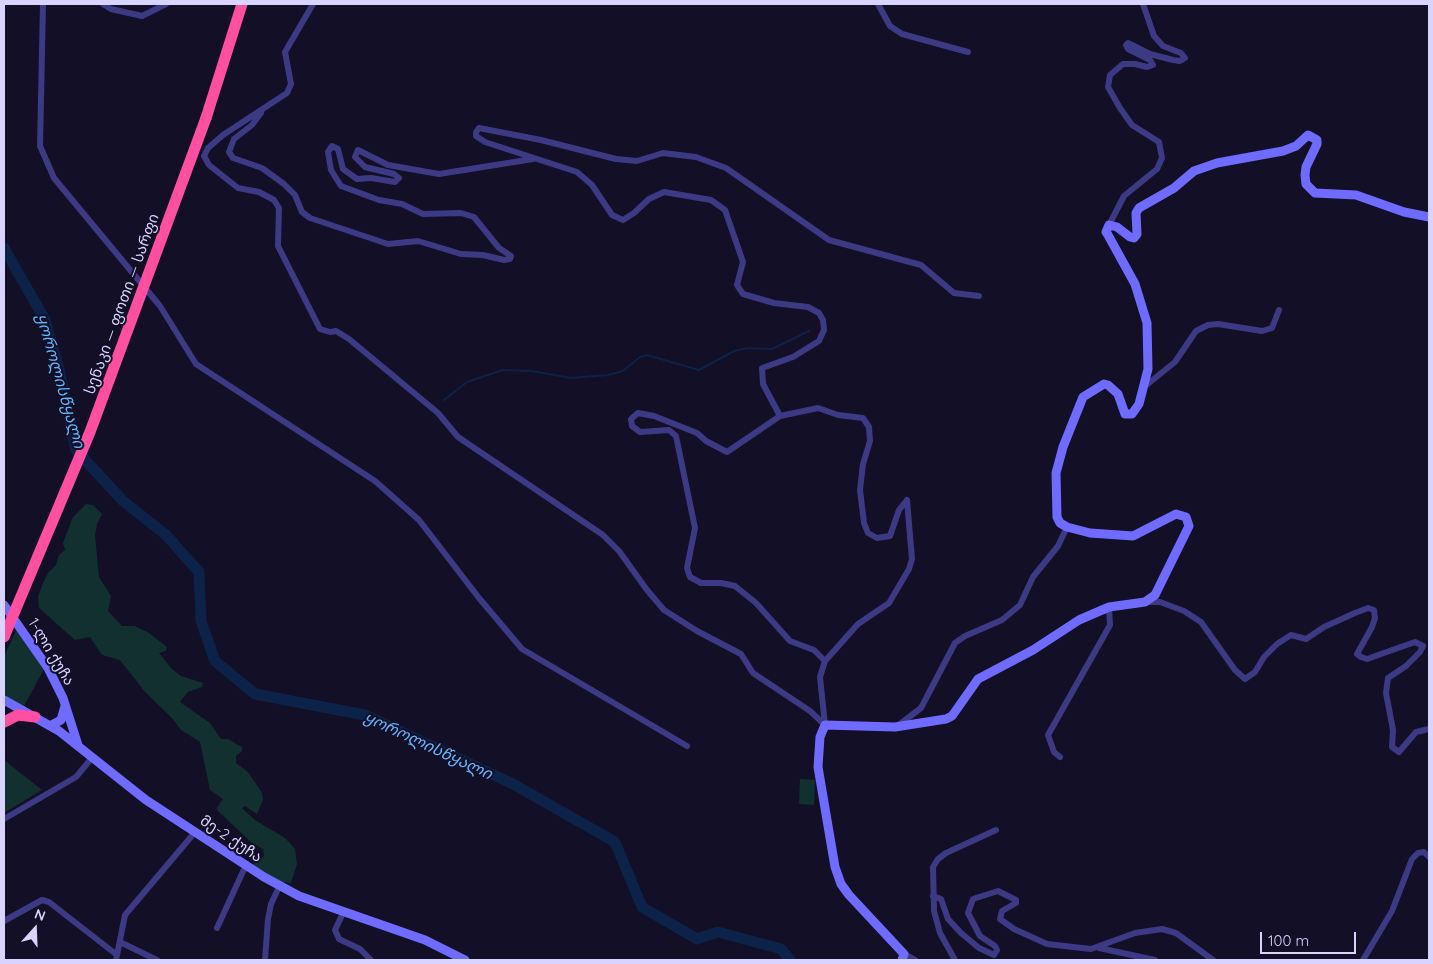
<!DOCTYPE html>
<meta charset="utf-8">
<style>
body{margin:0}
#map{position:relative;width:1433px;height:964px;overflow:hidden;background:#130f26;font-family:Quicksand,sans-serif}
canvas{display:block}
.frame{position:absolute;inset:0;border:5px solid #d9d4ff;pointer-events:none}
.north{position:absolute;left:10px;top:904px;width:50px;height:50px;-webkit-text-stroke:4px #130f26;paint-order:stroke;rotate:20deg;font-size:14px;font-weight:700;line-height:20px;text-align:center;color:#d9d4ff}
.north::after{content:'';display:block;margin:auto;width:18px;height:22px;background:#d9d4ff;clip-path:polygon(50% 0,100% 100%,50% 72%,0 100%)}
.scale{position:absolute;left:1260px;top:932px;width:96px;height:22px;box-sizing:border-box;border:2px solid #d9d4ff;border-top:0;padding-left:6px;font-size:15px;line-height:18px;white-space:nowrap;color:#d9d4ff;-webkit-text-stroke:4px #130f26;paint-order:stroke}
</style>
<div id="map">
<canvas width="1433" height="964"></canvas>
<div class="frame"></div>
<div class="north">N</div>
<div class="scale">100 m</div>
</div>
<script>
const ctx = document.querySelector('canvas').getContext('2d');
ctx.lineJoin = 'round';
function paint(path, color) { ctx.fillStyle = color; ctx.fill(path, 'evenodd'); }
const poly = rows => new Path2D(rows.map(r => 'M' + r).join(''));
function strokePath(path, color, width, dash) { ctx.strokeStyle = color; ctx.lineWidth = width; ctx.lineCap = dash ? 'butt' : 'round'; ctx.setLineDash(dash || []); ctx.stroke(path); }
function write(font, color, halo, rows, align = 'center') {
  ctx.font = font + ' Quicksand,"Noto Sans Georgian",sans-serif'; ctx.lineWidth = 4; ctx.setLineDash([]); ctx.textBaseline = 'middle'; ctx.strokeStyle = halo; ctx.fillStyle = color; for (const [text, x, y, turn = 0] of rows) {
    ctx.save(); ctx.translate(x, y); ctx.rotate((+turn || 0) * Math.PI / 180); ctx.textAlign = isNaN(turn) ? turn : align; if (halo) ctx.strokeText(text, 0, 0); ctx.fillText(text, 0, 0); ctx.restore();
  }
}
paint(poly([
 [86,504,93,505,102,514,97,524,95,535,99,577,111,596,108,611,122,626,135,626,149,633,167,647,166,651,159,653,171,668,181,676,203,683,202,687,188,692,180,702,210,723,221,739,228,739,242,747,242,751,236,756,236,763,248,772,262,793,263,800,257,814,245,806,242,808,255,820,285,838,295,849,297,864,291,883,281,882,251,866,264,856,263,849,251,842,218,811,217,808,223,799,210,790,200,742,181,730,172,718,145,692,120,660,102,655,90,637,75,640,39,608,38,597,43,583,48,573,56,565,59,555,65,550,63,543,73,517],
 [17,629,44,669,24,706,4,695,4,656],
 [4,760,42,790,4,813],
 [800,779,815,780,814,805,799,804]
]), '#12302f');
strokePath(poly([
 [444,400,467,382,503,370,532,371,571,378,608,375,623,371,640,357,647,355,699,370,734,351,748,348,772,349,809,331]
]), '#0c2248', 2);
strokePath(poly([
 [4,248,45,320,59,369,76,450,123,501,166,535,199,572,201,621,215,661,255,694,365,715,513,784,615,842,642,907,697,939,718,932,781,949,790,960]
]), '#0c2248', 11);
strokePath(poly([
 [43,4,40,146,54,178,160,306,196,364,375,481,419,520,479,598,522,649,687,746],
 [103,4,111,9,142,16,166,4],
 [313,4,285,52,291,84,287,93,223,135,208,148,204,156,209,165,238,188,259,192,274,200,279,208,278,246,320,329,330,332,336,331,349,339,438,413,458,437,603,535,619,551,647,590,664,610,697,631,741,654,753,673,810,711,825,725],
 [878,4,890,26,902,34,968,52],
 [261,113,252,125,234,139,229,152,233,158,262,168,284,184,295,195,302,212,310,218,388,244,418,241,461,254,483,255,504,260,510,259,511,256,499,248,474,217,461,213,423,214,402,204,379,200,341,186,331,170,328,152,332,146,338,149,343,169,357,179,371,178,395,182,399,178,394,174,365,167,355,157,358,150,388,165,439,174,533,159],
 [1109,225,1124,196,1157,169,1162,158,1159,142,1132,125,1120,108,1108,87,1110,75,1123,64,1135,64,1147,67,1153,65,1150,60,1128,49,1126,45,1128,43,1150,54,1173,60,1180,61,1185,58,1181,53,1163,46,1154,36,1143,4],
 [1144,387,1175,362,1196,331,1208,325,1218,324,1262,331,1272,328,1279,310],
 [780,416,763,384,762,368,793,357,819,341,824,330,823,320,819,313,808,307,774,303,743,294,737,285,743,262,725,210,711,200,664,192,649,199,634,213,623,220,612,215,592,185,577,172,485,142,476,136,476,132,479,128,541,140,616,159,637,161,663,153,696,157,726,168,829,240,921,265,954,293,979,296],
 [1145,602,1160,602,1184,611,1201,622,1235,670,1245,679,1255,672,1264,657,1277,644,1291,635,1306,639,1324,627,1355,613,1368,608,1374,610,1375,618,1372,627,1357,654,1361,657,1367,659,1415,642,1423,646,1420,652,1406,666,1388,678,1386,693,1393,730,1392,747,1399,752,1416,732,1429,729],
 [825,661,814,650,790,641,756,603,735,586,721,583,701,583,690,577,687,568,695,528,676,436,669,430,640,432,632,426,631,419,638,413,654,416,697,433,706,441,727,452,780,416,818,408,838,415,863,418,869,427,870,441,863,464,860,490,864,523,868,533,877,538,890,536,899,510,907,500],
 [900,724,921,708,955,643,965,636,1002,620,1020,605,1033,577,1058,546,1067,527],
 [825,725,820,677,825,661,858,624,889,603,909,569,912,559,907,500],
 [1060,757,1054,752,1048,735,1110,625,1109,607],
 [4,819,76,777,91,759],
 [933,896,941,899,948,919,961,933,979,948,994,955,997,950,995,946,980,936,968,913,973,899,998,891,1016,900,1016,903,1002,911,1000,919,1014,929,1047,944,1091,949,1135,933,1162,929,1176,933,1213,960],
 [344,911,335,930,339,939,360,949,371,960],
 [4,921,42,900,49,902,117,955],
 [217,928,246,865],
 [120,942,157,960],
 [1099,948,1155,960],
 [904,954,915,960],
 [116,960,125,915,196,831],
 [265,960,268,919,271,904,280,885],
 [955,960,940,933,934,911,933,867,938,859,946,853,996,830],
 [1363,960,1392,911,1412,859,1418,853,1424,852,1429,857]
]), '#3d3a85', 6);
strokePath(poly([
 [4,605,48,668,63,698,78,745],
 [4,700,59,731,146,800,264,877,299,896,425,940,465,960],
 [50,726,61,720,65,706],
 [902,960,904,954,849,895,841,884,835,867,818,767,820,737,825,725,895,727,946,719,952,716,978,679,1033,650,1079,620,1109,607,1145,602,1155,595,1189,526,1186,517,1176,514,1133,536,1090,533,1067,527,1060,523,1057,517,1056,473,1063,447,1083,397,1104,384,1108,385,1118,394,1125,414,1132,414,1139,404,1148,369,1147,323,1135,284,1108,235,1106,232,1109,225,1117,227,1130,237,1134,238,1137,234,1136,213,1139,208,1174,188,1194,171,1217,163,1283,151,1296,146,1308,135,1317,140,1317,144,1306,167,1305,175,1306,184,1315,193,1356,195,1404,212,1429,217]
]), '#6f6bff', 9);
strokePath(poly([
 [206,118,242,4],
 [4,722,18,715,35,717]
]), '#ff4fa3', 11);
strokePath(poly([
 [4,637,90,432,206,118]
]), '#ff4fa3', 11);
write('15px', '#d9d4ff', '#130f26', [
 ["სენაკი — ფოთი — სარფი",122,304,-70],
 ["1-ლი ქუჩა",51,652,59],
 ["მე-2 ქუჩა",231,839,34]
]);
write('italic 16px', '#62b6ff', '#130f26', [
 ["ყოროლისწყალი",60,381,74],
 ["ყოროლისწყალი",428,746,25]
]);
</script>
